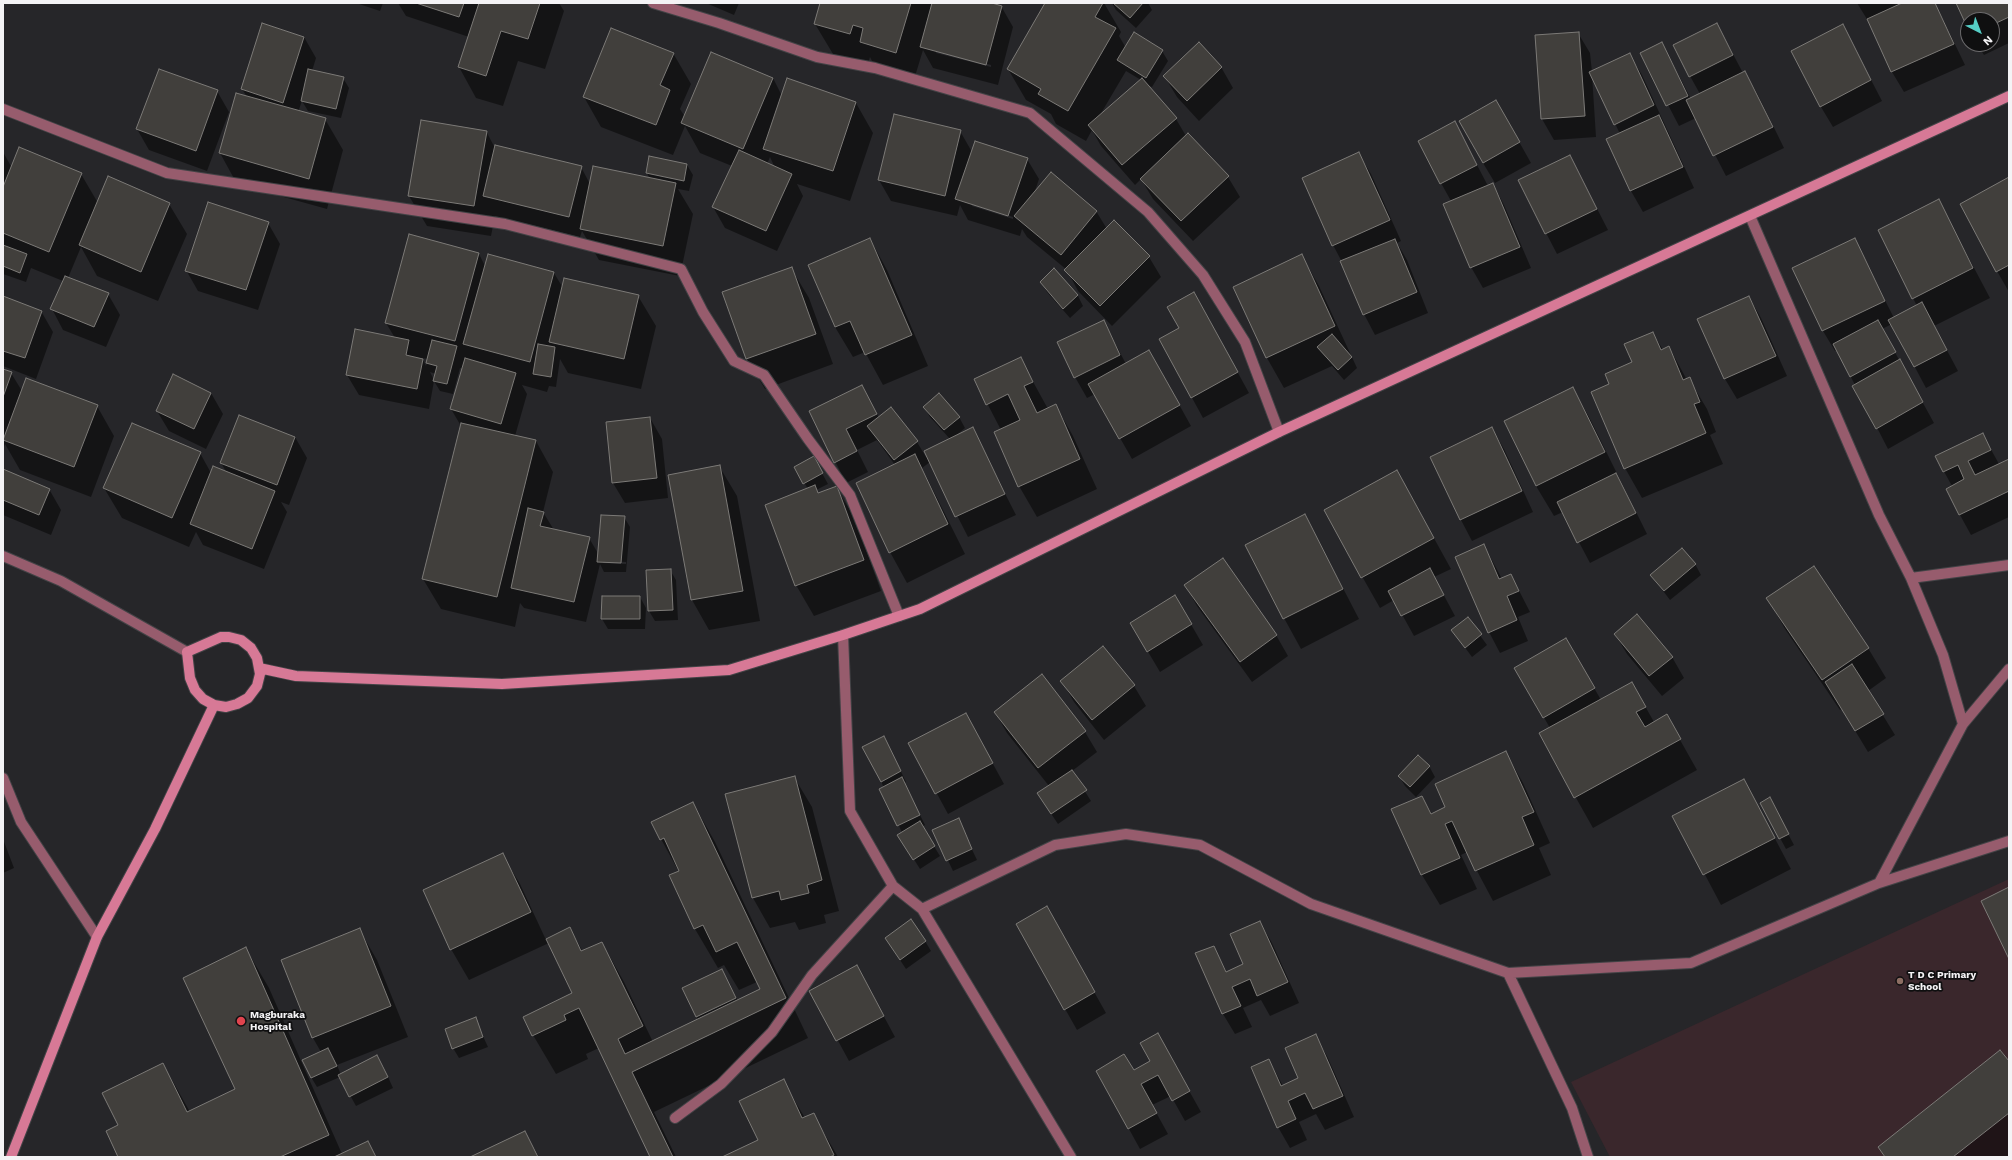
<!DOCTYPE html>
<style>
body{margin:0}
#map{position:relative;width:2012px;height:1160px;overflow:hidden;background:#262629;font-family:"Work Sans",sans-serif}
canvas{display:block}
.frame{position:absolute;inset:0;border:4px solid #f4f3f5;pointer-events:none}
.north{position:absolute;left:1960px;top:12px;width:40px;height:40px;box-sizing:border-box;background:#0f0f10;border:1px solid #6b6a6c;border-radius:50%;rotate:138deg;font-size:11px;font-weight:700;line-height:16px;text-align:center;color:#f4f3f5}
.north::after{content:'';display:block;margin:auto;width:14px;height:18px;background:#55cec6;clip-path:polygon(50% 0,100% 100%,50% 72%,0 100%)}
</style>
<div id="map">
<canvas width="2012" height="1160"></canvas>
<div class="frame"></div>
<div class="north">N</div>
</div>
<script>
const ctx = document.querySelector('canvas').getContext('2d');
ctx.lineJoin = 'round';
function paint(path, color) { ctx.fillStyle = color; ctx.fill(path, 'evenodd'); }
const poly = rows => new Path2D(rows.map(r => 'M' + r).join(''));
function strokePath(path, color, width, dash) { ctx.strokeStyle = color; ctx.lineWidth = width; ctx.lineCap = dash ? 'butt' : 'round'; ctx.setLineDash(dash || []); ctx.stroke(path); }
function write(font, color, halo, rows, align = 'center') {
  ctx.font = font + ' "Work Sans",sans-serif'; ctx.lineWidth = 3.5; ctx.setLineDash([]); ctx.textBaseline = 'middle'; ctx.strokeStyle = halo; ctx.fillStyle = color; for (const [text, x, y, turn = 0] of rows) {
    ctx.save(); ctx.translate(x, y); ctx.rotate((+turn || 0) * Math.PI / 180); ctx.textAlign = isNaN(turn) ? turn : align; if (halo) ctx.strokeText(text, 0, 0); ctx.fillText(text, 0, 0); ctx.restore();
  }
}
paint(poly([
 [2009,879,2009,1157,1610,1157,1571,1082]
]), '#3a272c');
paint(poly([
 [356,3,383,3,380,11],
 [398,3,559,3,564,11,545,69,518,61,503,106,476,98,459,67,469,37,406,16],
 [706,3,739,3,734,15],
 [821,3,988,3,1001,6,1013,27,998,85,933,68,923,50,913,83,878,73,870,57,868,64,833,54,815,24],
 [936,51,991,65,991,67,936,53],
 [1046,3,1104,3,1121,32,1119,36,1126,48,1162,51,1168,61,1152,87,1146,84,1176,119,1186,136,1228,177,1240,197,1193,241,1153,199,1141,179,1135,185,1101,146,1092,130,1086,141,1056,124,1051,114,1026,100,1008,69],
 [1126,71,1141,80,1100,115],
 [1112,3,1148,3,1152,10,1136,28,1116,10],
 [1857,3,1935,3,1965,65,1904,92,1892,72,1870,24],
 [1957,3,2009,3,2009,43,1984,55,1977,44,1992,44,1992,20,1968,20,1968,26],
 [1717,24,1743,73,1745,72,1757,93,1784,148,1726,176,1696,118,1679,126,1641,53,1662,43,1691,99,1700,94,1690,76],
 [1843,26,1882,101,1833,127,1821,107],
 [1578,33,1590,53,1592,72,1630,55,1642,75,1694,188,1643,212,1631,191,1607,140,1620,134,1592,75,1596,137,1554,140,1542,119,1536,36],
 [304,37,316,58,312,71,343,78,349,88,341,118,308,111,302,101,298,112,325,119,343,150,327,209,237,184,220,153,236,95,247,97,242,89],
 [673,53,691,84,680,109,685,117,773,78,782,96,856,103,873,133,850,201,797,184,803,196,777,251,725,228,713,207,732,166,700,153,685,126,673,155,601,127,584,97],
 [770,157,775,168,767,164],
 [1221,67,1233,88,1199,121,1177,97,1165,77],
 [217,91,229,112,207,171,149,150,137,129],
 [1508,122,1531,163,1495,183,1483,163],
 [1455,123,1488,186,1493,184,1504,205,1531,268,1483,288,1471,267,1451,201,1441,183],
 [486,131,495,148,581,167,590,184,650,179,647,173,687,165,693,175,689,191,678,189,693,214,680,276,599,260,582,231,580,237,495,216,491,236,427,226,409,196],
 [960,131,972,152,1027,159,1039,179,1034,194,1096,211,1107,229,1149,257,1161,277,1112,326,1078,291,1067,270,1027,237,1022,229,1020,236,968,220,960,205,957,216,891,201,879,180],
 [972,204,1013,217,1013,219,972,206],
 [3,152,12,168,81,174,98,203,169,204,187,234,158,301,97,276,81,247,68,278,108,294,120,315,106,347,63,330,52,309,63,281,31,268,26,282,3,274],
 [1359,154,1371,174,1401,241,1397,243,1407,260,1428,313,1375,335,1364,314,1342,262,1333,245],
 [1570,156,1608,230,1557,254,1519,181],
 [2009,178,2009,292,1997,271],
 [1938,200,1990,298,1934,326,1958,371,1926,388,1892,324,1882,329,1934,423,1888,449,1837,350,1835,351,1823,331,1793,269,1854,239,1894,318,1917,306,1913,298],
 [268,223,280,244,258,310,198,291,186,270],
 [870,239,887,270,928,366,883,385,865,352,853,357,835,327],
 [479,254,485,266,554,273,563,288,638,296,656,326,641,389,568,373,560,359,556,387,549,386,547,392,522,385,527,394,515,436,536,441,553,472,543,512,554,530,589,538,599,555,624,517,630,527,626,572,604,572,600,564,586,622,524,608,520,603,515,627,441,609,423,579,461,426,451,409,463,369,460,368,453,394,440,391,434,381,429,409,359,395,347,375,395,338,386,323],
 [422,358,428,359,426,366],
 [430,372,436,374,434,380],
 [603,561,626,562,626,564,603,563],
 [1302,256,1319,286,1357,368,1344,380,1332,366,1284,388,1267,358,1234,287],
 [791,268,809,298,833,364,765,389,747,359,724,293],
 [1054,270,1078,296,1083,306,1070,318,1047,292,1041,282],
 [3,297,41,311,53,332,36,379,3,366],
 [1749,297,1761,318,1787,376,1737,399,1725,379,1699,320],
 [1205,313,1249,393,1203,418,1160,339],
 [1104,322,1126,364,1161,372,1191,426,1132,459,1095,394,1087,398,1075,377],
 [1653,333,1663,350,1669,347,1687,380,1689,379,1707,409,1716,432,1710,435,1723,464,1642,498,1625,468,1611,385,1633,362],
 [1020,358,1048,409,1056,406,1073,436,1097,489,1037,517,1019,486,1001,430,975,380],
 [3,370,11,373,22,391,97,406,114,436,91,497,20,470,5,444,3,450],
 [862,386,879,418,917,442,926,457,950,439,930,417,924,407,959,417,965,428,954,437,972,429,1016,515,968,537,930,462,922,468,965,554,907,583,890,552,895,465,877,440,857,450,868,472,846,483,810,411],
 [1573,388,1590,419,1647,534,1590,563,1563,512,1554,516,1536,486,1505,422],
 [211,393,223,414,206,449,169,431,157,411],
 [650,418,662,439,668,498,625,503,613,483],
 [1492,428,1504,449,1533,512,1472,541,1461,520,1431,457],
 [1983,435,1999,464,2009,460,2009,517,1971,535,1960,515,1952,486,1936,457],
 [295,437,307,458,289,505,281,502,287,512,264,569,203,545,196,532,189,547,122,518,104,488,200,453,211,473,227,473,221,463],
 [813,457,828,484,816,490,819,494,836,487,854,517,881,591,814,616,796,585,808,489,795,467],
 [719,466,737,496,760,621,709,630,692,600,669,475],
 [3,470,49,489,61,510,51,535,3,515],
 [1414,502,1451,569,1434,577,1455,616,1414,636,1394,600,1380,608,1325,511],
 [1305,515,1359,619,1301,649,1284,618],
 [1484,545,1502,579,1511,575,1530,612,1518,617,1528,641,1500,653,1489,632],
 [1222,559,1276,635,1288,656,1252,682,1197,606,1185,585],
 [1695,564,1701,575,1670,600,1651,575],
 [670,570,676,580,678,620,655,621,649,611],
 [640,597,646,608,645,629,608,629,602,619],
 [1175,597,1203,645,1160,672,1131,623],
 [1768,599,1868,648,1886,678,1868,691,1895,735,1868,752,1842,709,1840,710,1785,629],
 [1468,619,1487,645,1472,657,1452,630],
 [1615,634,1672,657,1684,678,1662,696,1627,654],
 [1566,639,1601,700,1632,683,1654,722,1666,715,1697,770,1593,828,1540,734,1550,728,1516,669],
 [1062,681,1134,686,1146,706,1104,740,1074,702],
 [995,712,1085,732,1097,752,1072,771,1091,801,1058,824,1044,803,1049,786,1007,733],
 [977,735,1004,784,948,814,910,744],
 [889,747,906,782,904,783,925,825,922,827,940,856,920,869,905,845,902,833,881,781],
 [1506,753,1523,783,1550,843,1539,848,1551,875,1493,901,1467,852,1461,855,1477,889,1440,905,1422,875,1393,810,1422,797,1432,814,1447,807],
 [1429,766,1435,777,1416,797,1405,786,1399,776],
 [794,777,812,807,839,911,824,915,826,923,799,930,795,922,770,928,753,898,726,795],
 [1744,780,1791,869,1721,905,1674,816],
 [693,803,715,842,808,1038,654,1112,676,1157,651,1157,599,1048,586,1054,588,1059,556,1074,533,1035,573,994,549,943,469,980,451,949,502,854,520,884,546,940,570,929,583,952,602,943,624,982,653,1042,698,1020,683,989,721,971,738,1001,761,990,757,982,739,990,724,965,718,968,695,929,670,876,679,872,661,839],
 [1761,803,1775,809,1794,845,1786,849],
 [958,820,977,860,953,871,934,831],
 [3,839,14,868,3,873],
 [1260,922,1272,943,1299,1003,1270,1016,1261,1000,1243,1008,1252,1027,1235,1034,1223,1014,1213,947,1227,972,1245,965],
 [1017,924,1058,928,1106,1013,1077,1030],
 [359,929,377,960,408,1037,337,1065,341,1075,383,1066,393,1088,356,1106,340,1077,317,1087,311,1077,321,1052,313,1038],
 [886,939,925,941,931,951,906,969],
 [246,949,269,988,342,1154,368,1142,376,1157,120,1157,119,1126,163,1064,190,1112,237,1089],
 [868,987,895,1037,849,1061,811,991],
 [475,1019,488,1047,459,1058,453,1048],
 [1315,1036,1327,1056,1354,1117,1325,1130,1316,1114,1299,1122,1307,1140,1290,1148,1278,1127,1269,1060,1283,1086,1300,1079],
 [1169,1055,1201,1112,1185,1121,1171,1096,1152,1105,1168,1134,1140,1149,1097,1071,1133,1072],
 [2009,1063,2009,1157,1884,1157,1879,1147],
 [783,1081,805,1118,813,1114,838,1157,724,1157,759,1140],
 [525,1132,539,1157,473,1157]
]), '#0007');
const building = poly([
 [416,3,464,3,459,17,416,3],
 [479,3,540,3,528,39,501,31,486,76,458,67,479,3],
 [820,3,911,3,896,53,860,42,863,28,853,25,850,34,814,24,820,3],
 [932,3,992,3,1002,6,986,65,920,47,932,3],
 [1045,3,1103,3,1095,17,1116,28,1068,111,1038,94,1041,89,1007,69,1045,3],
 [1113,3,1143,3,1130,18,1113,3],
 [1902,3,1935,3,1954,44,1891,72,1867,19,1902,3],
 [1956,3,2009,3,2009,17,1992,25,1992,20,1968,20,1968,29,1956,3],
 [262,23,304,37,283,103,241,89,262,23],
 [1717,23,1733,55,1689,77,1673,45,1717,23],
 [1843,24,1871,80,1820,107,1791,51,1843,24],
 [611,28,674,53,660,85,670,90,656,125,583,97,611,28],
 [1134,32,1163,50,1146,78,1117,60,1134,32],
 [1579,32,1585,116,1541,119,1535,35,1579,32],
 [1199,42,1222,67,1187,101,1163,76,1199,42],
 [1662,42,1688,96,1666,106,1640,53,1662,42],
 [711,52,773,78,743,149,681,123,711,52],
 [1630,53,1654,105,1614,125,1589,72,1630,53],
 [159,69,218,90,196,151,136,129,159,69],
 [308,69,344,77,336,109,301,101,308,69],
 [1745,71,1773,127,1713,156,1686,100,1745,71],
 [787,78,856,102,833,171,763,149,787,78],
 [1142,78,1177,118,1122,165,1088,125,1142,78],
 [236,93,326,118,309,179,219,153,236,93],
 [1496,100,1520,142,1483,163,1459,121,1496,100],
 [894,114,961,130,945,196,878,180,894,114],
 [1659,115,1683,167,1630,191,1606,139,1659,115],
 [421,120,487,131,474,206,408,196,421,120],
 [1455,121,1477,165,1440,184,1418,141,1455,121],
 [1188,133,1229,176,1181,221,1140,179,1188,133],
 [975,141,1028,158,1008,216,955,199,975,141],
 [495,145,582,166,569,217,483,196,495,145],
 [19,147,82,173,49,252,3,233,3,187,19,147],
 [739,150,792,174,766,231,712,207,739,150],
 [1359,152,1390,220,1332,246,1302,178,1359,152],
 [1570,155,1597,209,1545,234,1518,180,1570,155],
 [649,156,687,164,684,181,646,173,649,156],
 [593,166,676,183,663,246,580,229,593,166],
 [1051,172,1097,211,1061,255,1014,216,1051,172],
 [108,176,170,203,141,272,79,245,108,176],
 [2009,177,2009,265,1996,272,1960,204,2009,177],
 [1493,183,1520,247,1470,268,1443,204,1493,183],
 [1939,199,1973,268,1912,299,1878,230,1939,199],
 [208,202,269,222,246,290,185,271,208,202],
 [1114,220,1150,256,1100,306,1064,270,1114,220],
 [409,234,479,253,455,341,385,323,409,234],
 [870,238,912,335,865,355,850,321,835,327,808,265,870,238],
 [1855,238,1885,301,1822,331,1792,268,1855,238],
 [1395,239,1417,292,1363,315,1340,261,1395,239],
 [3,245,27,254,20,273,3,266,3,245],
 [488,254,554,272,530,362,463,344,488,254],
 [1302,254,1335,326,1266,358,1233,287,1302,254],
 [792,267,816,334,746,359,722,292,792,267],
 [1054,268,1078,295,1063,309,1040,282,1054,268],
 [65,276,109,293,94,327,50,309,65,276],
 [564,278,639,295,624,359,549,342,564,278],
 [1194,292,1238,372,1191,398,1159,339,1179,328,1167,307,1194,292],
 [3,296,42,311,25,358,3,351,3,296],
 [1749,296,1776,356,1724,379,1697,319,1749,296],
 [1922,302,1947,350,1914,367,1888,320,1922,302],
 [1104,320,1120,355,1074,378,1057,342,1104,320],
 [1878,320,1896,352,1850,377,1833,344,1878,320],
 [355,329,409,340,406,355,423,359,417,389,346,375,355,329],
 [1653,332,1661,350,1669,346,1683,380,1690,377,1700,402,1694,404,1706,433,1624,469,1591,392,1609,384,1605,374,1632,362,1624,344,1653,332],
 [1332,334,1352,357,1338,370,1317,347,1332,334],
 [432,340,457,346,447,384,433,381,437,366,426,363,432,340],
 [538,344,555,347,551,377,533,374,538,344],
 [1149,350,1180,405,1119,439,1088,384,1149,350],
 [1021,357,1033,382,1024,386,1037,413,1056,404,1080,459,1018,487,994,432,1020,420,1008,394,986,405,974,379,1021,357],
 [465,358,516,373,501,424,450,409,465,358],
 [1900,359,1923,402,1876,429,1852,386,1900,359],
 [3,369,12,372,3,397,3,369],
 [173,374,211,393,194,429,156,411,173,374],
 [26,378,98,405,74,467,3,440,26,378],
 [862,385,877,414,846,429,857,451,834,463,809,411,862,385],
 [1573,387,1605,452,1536,486,1504,421,1573,387],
 [939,393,960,417,944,430,923,407,939,393],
 [891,407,918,441,894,460,867,426,891,407],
 [239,415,295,437,277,485,220,463,239,415],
 [650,417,657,478,612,483,606,422,650,417],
 [132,423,201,452,172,518,103,488,132,423],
 [461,423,536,440,497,597,422,579,461,423],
 [973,427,1005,494,955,517,924,451,973,427],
 [1492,427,1522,491,1460,520,1430,457,1492,427],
 [1983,433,1991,450,1968,461,1975,475,2009,459,2009,491,1959,515,1946,489,1964,479,1958,465,1943,472,1935,456,1983,433],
 [915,454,948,524,889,553,856,483,915,454],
 [814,456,823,473,803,484,794,467,814,456],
 [720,465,743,591,691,600,668,475,720,465],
 [213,466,275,491,252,549,190,524,213,466],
 [3,469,50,489,39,515,3,500,3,469],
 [1397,470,1434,538,1361,578,1324,510,1397,470],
 [1616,473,1636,513,1577,543,1557,502,1616,473],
 [815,485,818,493,837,486,864,560,795,586,765,505,815,485],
 [528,508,544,512,540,526,590,537,574,602,511,588,528,508],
 [1305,514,1343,589,1283,619,1245,545,1305,514],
 [601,515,625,516,621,563,597,562,601,515],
 [1484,544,1499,579,1511,574,1519,591,1507,596,1517,620,1488,633,1455,557,1484,544],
 [1682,548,1696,564,1664,591,1650,575,1682,548],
 [1223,558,1277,635,1240,662,1184,585,1223,558],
 [1814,566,1869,648,1822,680,1766,598,1814,566],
 [1430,568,1444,595,1401,616,1388,591,1430,568],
 [671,569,673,610,648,611,646,570,671,569],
 [1175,595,1192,624,1147,652,1130,623,1175,595],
 [602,596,640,596,640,619,601,619,602,596],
 [1637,614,1673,657,1649,676,1614,634,1637,614],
 [1468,617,1482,634,1465,648,1451,630,1468,617],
 [1566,638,1595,688,1543,718,1514,668,1566,638],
 [1103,646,1135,685,1092,720,1060,681,1103,646],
 [1852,664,1884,714,1855,731,1825,682,1852,664],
 [1042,674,1086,731,1038,768,994,712,1042,674],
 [1632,682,1646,707,1636,712,1645,727,1667,714,1681,739,1574,798,1539,733,1632,682],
 [966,713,993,763,935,794,908,743,966,713],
 [884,736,901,771,881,782,862,747,884,736],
 [1506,751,1534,812,1522,817,1534,845,1475,871,1452,821,1445,824,1460,858,1421,875,1391,809,1422,796,1431,814,1445,807,1435,784,1506,751],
 [1418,755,1430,766,1410,787,1398,776,1418,755],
 [1072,770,1087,790,1051,814,1037,793,1072,770],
 [795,776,822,880,807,885,809,893,781,900,779,891,752,898,725,794,795,776],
 [902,777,920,815,897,826,879,789,902,777],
 [1744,779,1775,838,1703,875,1672,816,1744,779],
 [1770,797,1789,834,1779,839,1760,803,1770,797],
 [693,802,786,998,632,1072,673,1157,650,1157,579,1008,564,1015,566,1020,532,1036,523,1017,572,993,546,939,570,927,581,951,602,942,643,1026,618,1039,625,1054,760,989,737,942,716,952,703,925,694,929,669,875,679,871,664,838,660,840,651,822,693,802],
 [959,818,972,849,946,861,932,830,959,818],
 [920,821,935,846,913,860,897,835,920,821],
 [503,853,531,912,450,950,423,890,503,853],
 [2009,887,2009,959,1981,901,2009,887],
 [1047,906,1095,992,1064,1010,1016,924,1047,906],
 [911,919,926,941,900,960,885,938,911,919],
 [1260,921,1288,982,1257,996,1250,979,1232,987,1241,1006,1222,1014,1195,953,1214,946,1226,972,1243,964,1230,934,1260,921],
 [360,928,391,1006,312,1038,281,960,360,928],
 [246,947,329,1135,280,1157,118,1157,106,1131,118,1125,102,1093,163,1063,187,1112,235,1089,183,978,246,947],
 [857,965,884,1016,836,1041,809,991,857,965],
 [722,969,736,998,696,1017,682,988,722,969],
 [476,1017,483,1037,452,1049,445,1029,476,1017],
 [1158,1033,1190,1091,1172,1101,1158,1075,1141,1084,1157,1113,1128,1129,1096,1071,1124,1054,1134,1070,1150,1061,1140,1043,1158,1033],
 [1316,1034,1343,1096,1313,1109,1305,1093,1288,1101,1296,1119,1277,1128,1251,1067,1269,1059,1281,1086,1298,1078,1285,1048,1316,1034],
 [328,1048,337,1066,311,1078,302,1060,328,1048],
 [2000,1050,2009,1061,2009,1113,1953,1157,1885,1157,1878,1147,2000,1050],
 [377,1055,388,1077,349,1097,338,1075,377,1055],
 [784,1079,802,1118,814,1113,834,1155,830,1157,722,1157,758,1140,739,1101,784,1079],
 [525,1131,538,1157,470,1157,525,1131],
 [368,1141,376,1157,334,1157,368,1141]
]);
paint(building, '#413f3c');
strokePath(building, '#7c7a77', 1);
const street = poly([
 [653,3,719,23,817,57,875,68,1030,113,1148,212,1203,275,1245,342,1279,432],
 [3,109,167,173,505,224,681,269,703,312,734,361,764,375,808,439,850,495,899,616],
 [1750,216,1879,515,1911,578,1943,655,1963,724],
 [3,556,61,581,187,652],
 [1911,578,2009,565],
 [843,635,850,811,893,886,922,909,1071,1157],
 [3,778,21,822,97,937],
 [1879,883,1963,724,2009,669],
 [922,909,1055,845,1126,834,1200,845,1311,904,1508,973,1691,963,1879,883,2009,841],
 [1508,973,1572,1108,1588,1157],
 [675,1118,721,1084,772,1032,812,975,893,886]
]);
const secondary = poly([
 [221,637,229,637,241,640,251,648,257,658,260,674,257,686,248,698,237,704,226,707,214,705,203,699,195,690,190,678,187,652,221,637],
 [259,668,296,676,502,684,729,670,843,635,920,609,1279,432,2009,96],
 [11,1157,97,937,155,829,214,705]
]);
strokePath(street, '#434346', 12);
strokePath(secondary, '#434346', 12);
strokePath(street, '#975c6d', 10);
strokePath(secondary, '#d77996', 10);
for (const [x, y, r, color] of [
 [1900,981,4,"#8d6e63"],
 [241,1021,5,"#e0444e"]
]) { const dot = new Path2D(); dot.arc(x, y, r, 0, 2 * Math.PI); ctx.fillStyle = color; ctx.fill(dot); strokePath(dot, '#0f0f10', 1.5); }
write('bold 10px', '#f4f3f5', '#0f0f10', [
 ["T D C Primary",1908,975],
 ["School",1908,987],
 ["Magburaka",250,1015],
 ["Hospital",250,1027]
], 'left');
</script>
